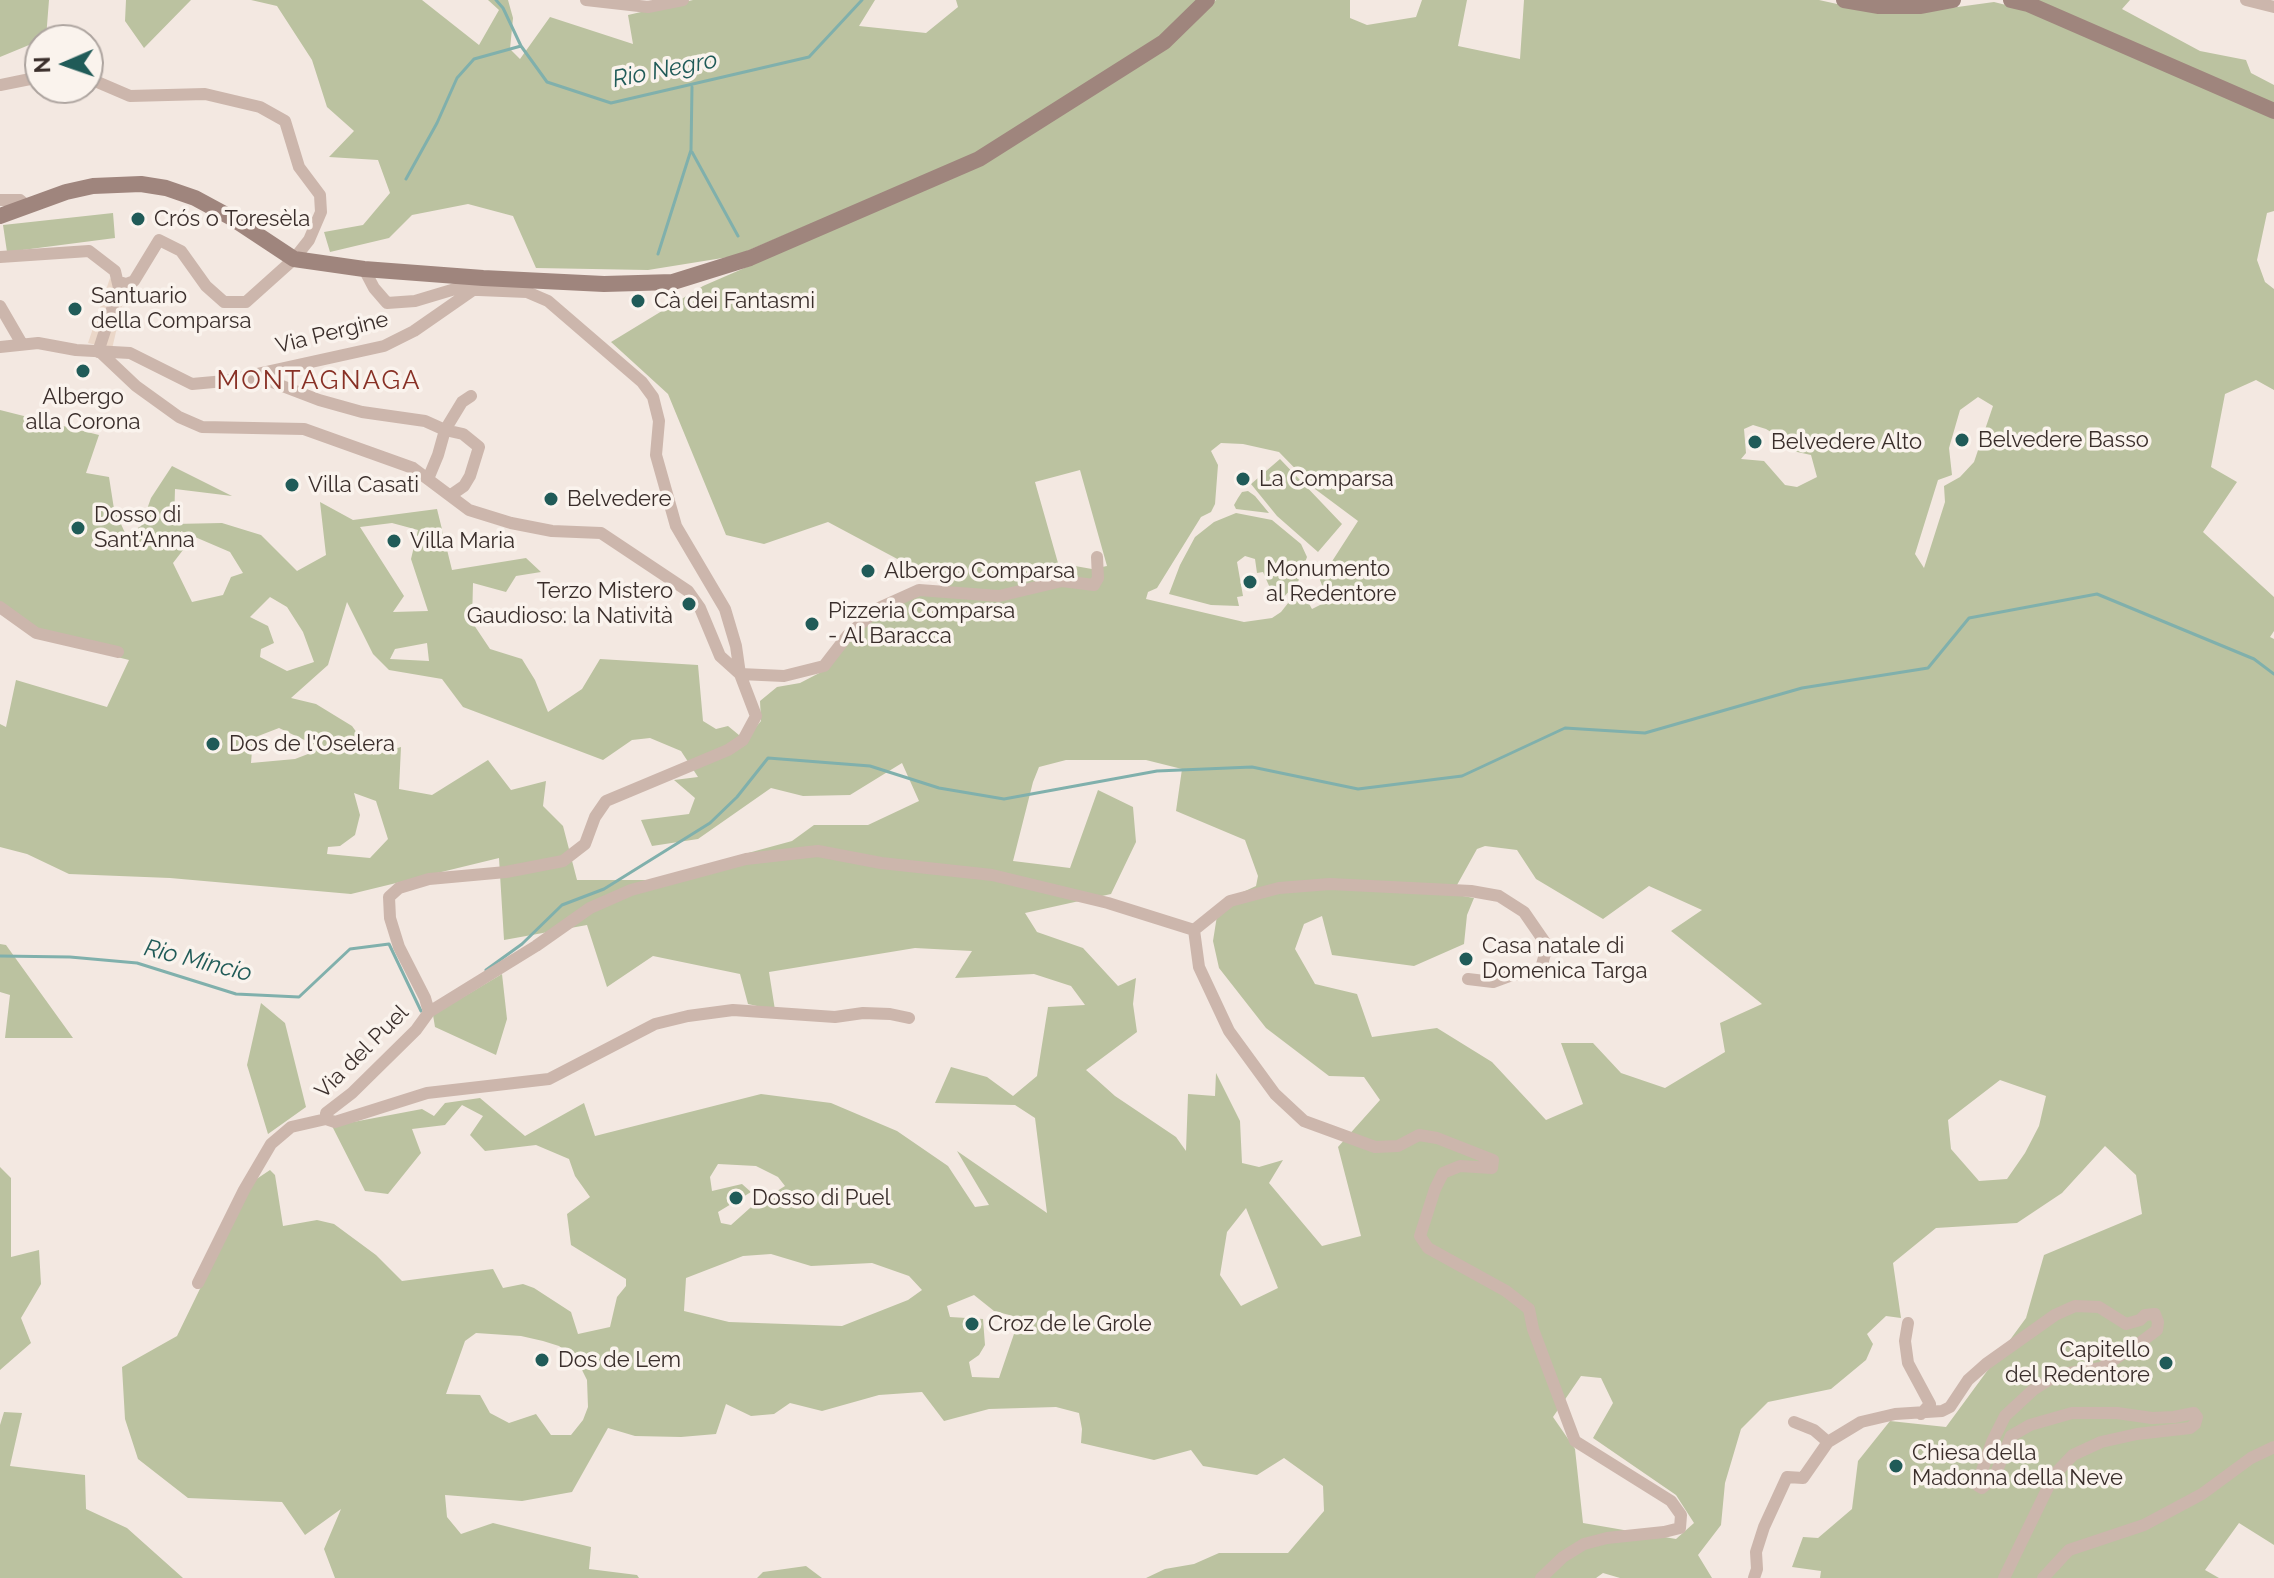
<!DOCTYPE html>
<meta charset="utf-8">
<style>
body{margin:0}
#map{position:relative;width:2274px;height:1578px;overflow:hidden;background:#f3e8e1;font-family:Raleway,sans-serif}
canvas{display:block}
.north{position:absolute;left:24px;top:24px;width:80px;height:80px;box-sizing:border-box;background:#faf3ed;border:2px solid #ada49f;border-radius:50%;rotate:268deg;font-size:22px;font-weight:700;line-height:32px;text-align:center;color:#3a2e2b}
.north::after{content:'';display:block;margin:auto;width:28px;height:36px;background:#205b58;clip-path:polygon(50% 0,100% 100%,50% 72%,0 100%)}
</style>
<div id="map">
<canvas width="2274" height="1578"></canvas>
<div class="north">N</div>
</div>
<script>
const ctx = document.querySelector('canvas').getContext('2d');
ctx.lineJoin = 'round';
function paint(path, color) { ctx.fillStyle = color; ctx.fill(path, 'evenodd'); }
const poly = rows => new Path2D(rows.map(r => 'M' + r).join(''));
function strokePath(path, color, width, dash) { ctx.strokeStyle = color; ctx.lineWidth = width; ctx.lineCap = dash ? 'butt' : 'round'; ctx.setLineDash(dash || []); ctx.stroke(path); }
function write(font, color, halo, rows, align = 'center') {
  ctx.font = font + ' Raleway,sans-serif'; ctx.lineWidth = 7; ctx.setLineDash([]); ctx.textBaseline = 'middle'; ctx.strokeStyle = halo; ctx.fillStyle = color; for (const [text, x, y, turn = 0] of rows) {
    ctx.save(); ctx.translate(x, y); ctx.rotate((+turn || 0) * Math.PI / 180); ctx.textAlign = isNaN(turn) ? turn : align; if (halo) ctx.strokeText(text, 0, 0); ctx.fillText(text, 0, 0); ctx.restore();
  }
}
paint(poly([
 [0,0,49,0,46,38,0,57],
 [126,0,191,0,144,48,125,21],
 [251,0,422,0,479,45,499,10,488,0,508,0,513,18,510,49,520,59,550,17,633,44,628,15,693,0,875,0,859,26,926,33,958,7,956,0,1198,0,1160,37,976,154,735,256,648,270,536,268,513,216,468,204,412,215,389,238,330,252,324,232,363,225,390,193,378,160,329,157,354,131,327,107,312,60,277,6],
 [1216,0,1350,0,1350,18,1367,25,1416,17,1422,0,1467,0,1458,46,1520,59,1524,0,1819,0,1878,13,1921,12,1994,2,2026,10,2274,118,2274,211,2267,213,2257,260,2265,282,2274,289,2274,390,2256,380,2225,394,2211,467,2237,482,2203,532,2274,597,2274,631,2270,637,2274,639,2274,1545,2239,1523,2205,1570,2219,1578,1820,1578,1821,1571,1792,1567,1803,1537,1818,1538,1852,1509,1858,1461,1890,1421,1946,1427,2026,1318,2044,1255,2142,1214,2136,1175,2105,1146,2062,1193,2017,1223,1936,1228,1893,1263,1901,1318,1886,1316,1867,1334,1873,1344,1866,1360,1831,1389,1768,1402,1741,1429,1725,1483,1721,1525,1698,1555,1712,1578,1620,1578,1603,1573,1596,1578,1146,1578,1165,1569,1194,1564,1219,1553,1288,1553,1324,1511,1323,1486,1284,1458,1257,1475,1203,1466,1191,1450,1154,1460,1081,1443,1082,1429,1079,1413,1056,1407,989,1409,944,1421,922,1392,879,1395,822,1411,790,1403,774,1414,751,1416,726,1404,716,1434,681,1437,635,1436,608,1428,572,1492,522,1501,445,1495,447,1517,461,1534,493,1523,521,1530,591,1547,589,1569,637,1575,639,1578,335,1578,324,1549,341,1509,305,1535,282,1502,188,1498,138,1459,125,1419,122,1367,177,1336,252,1182,270,1170,275,1175,283,1226,317,1220,334,1224,376,1255,402,1281,493,1269,503,1288,523,1284,534,1288,571,1312,578,1334,610,1327,617,1297,626,1286,626,1279,571,1245,567,1214,590,1197,575,1176,569,1159,536,1145,485,1151,470,1135,483,1116,462,1105,445,1125,412,1129,421,1153,388,1194,365,1191,332,1126,422,1109,434,1116,445,1103,480,1098,525,1136,584,1103,595,1136,761,1094,831,1103,897,1131,948,1166,975,1207,989,1205,957,1151,1047,1213,1035,1118,1015,1105,935,1103,951,1067,987,1077,1013,1096,1037,1076,1048,1007,1085,1005,1071,986,1034,974,955,978,972,951,915,948,769,972,775,1010,748,1004,740,974,653,956,607,987,587,925,504,940,499,858,351,894,170,878,69,874,27,854,0,847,0,724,6,727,16,680,107,707,129,660,34,636,0,612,0,410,99,435,86,473,109,477,114,509,126,535,141,526,151,498,172,466,232,496,175,489,174,524,222,523,261,535,297,571,326,555,320,502,353,520,437,509,452,570,526,558,541,572,516,576,506,592,473,583,472,622,490,649,522,659,535,680,548,712,582,689,600,659,698,665,703,721,716,729,728,726,745,740,761,721,760,701,777,687,800,683,827,669,864,625,899,603,948,586,828,522,764,544,726,535,668,394,611,342,703,286,982,165,1167,47],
 [1978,397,1993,406,1974,462,1960,477,1944,486,1945,502,1924,568,1915,554,1938,480,1952,475,1949,448,1960,410],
 [1753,425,1766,429,1791,444,1788,450,1811,455,1817,477,1797,487,1785,485,1764,461,1741,459,1746,453,1744,429],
 [1221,443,1243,444,1279,452,1315,489,1358,521,1320,580,1328,601,1312,609,1300,588,1281,612,1272,618,1244,622,1146,599,1148,592,1157,588,1201,517,1211,512,1215,504,1218,465,1211,451],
 [1080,470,1107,566,1092,569,1058,563,1035,482],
 [392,523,418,530,411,559,428,611,393,612,404,596,360,527],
 [181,531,230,552,243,573,231,577,223,595,192,602,173,563,183,550],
 [270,597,287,607,303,632,314,662,287,671,260,657,261,649,274,643,268,626,250,617],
 [347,602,373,654,389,670,442,679,463,707,603,760,632,740,650,738,681,751,698,777,674,780,695,798,689,814,641,820,652,846,698,839,771,788,803,796,850,795,902,763,919,801,868,825,814,825,792,841,649,880,577,880,563,826,543,806,546,781,511,790,488,760,432,795,399,789,401,747,373,755,352,726,316,704,291,698,328,665],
 [427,643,429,661,390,659,395,649],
 [279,728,317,746,308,754,295,759,251,763,253,738],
 [1066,760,1146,760,1182,769,1176,811,1245,840,1258,876,1256,886,1219,903,1213,941,1219,968,1266,1028,1329,1076,1364,1077,1380,1100,1338,1147,1361,1236,1322,1246,1269,1183,1283,1160,1259,1167,1242,1163,1240,1121,1216,1073,1215,1096,1188,1094,1186,1151,1176,1137,1115,1096,1086,1070,1137,1032,1133,1004,1136,978,1118,986,1083,948,1037,932,1025,913,1111,894,1136,842,1133,807,1098,790,1070,868,1013,861,1033,782,1039,767],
 [354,793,376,801,388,839,370,858,327,854,328,847,340,846,355,835,360,815],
 [1485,846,1517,850,1536,879,1603,919,1649,886,1702,910,1671,931,1762,1004,1720,1023,1725,1052,1665,1088,1621,1073,1593,1043,1561,1043,1583,1104,1546,1120,1492,1062,1437,1028,1372,1037,1357,994,1315,984,1295,949,1304,924,1322,916,1332,955,1414,966,1464,944,1467,915,1474,898,1452,894,1477,849],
 [2000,1080,2046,1096,2039,1126,2025,1153,2007,1179,1979,1181,1951,1149,1948,1120],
 [718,1164,756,1166,778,1177,785,1186,750,1208,731,1225,721,1223,718,1212,751,1192,742,1184,712,1191,710,1177],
 [1246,1208,1278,1288,1241,1306,1220,1275,1227,1232],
 [771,1254,811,1266,872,1263,909,1276,922,1290,908,1300,842,1326,729,1322,684,1311,686,1278,743,1256],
 [974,1295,994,1311,1013,1316,1015,1331,999,1378,972,1377,969,1362,979,1355,985,1345,983,1319,950,1317,947,1306],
 [476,1333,521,1336,543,1341,559,1346,577,1360,587,1380,588,1407,583,1420,571,1435,551,1435,536,1414,509,1423,490,1413,480,1395,446,1394,465,1341],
 [1581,1376,1601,1378,1613,1403,1593,1438,1676,1495,1694,1523,1676,1539,1583,1523,1575,1449,1553,1417],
 [2034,0,2130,0,2122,9,2200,51,2246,60,2251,73,2274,85,2274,105],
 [113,213,115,238,7,252,3,225],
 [1280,459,1342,524,1318,552,1277,516,1251,484],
 [1248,491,1255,496,1269,513,1236,509,1234,505,1238,498,1242,492],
 [1236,513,1272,520,1301,544,1307,557,1298,582,1277,604,1263,572,1257,573,1255,559,1245,556,1237,562,1243,596,1237,597,1239,606,1211,605,1169,594,1180,565,1195,537,1214,522],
 [0,944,6,945,73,1038,5,1038,10,995,0,992],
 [502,974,507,1019,496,1055,435,1027,433,1015],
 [261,1003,285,1023,306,1107,268,1134,247,1065],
 [0,1167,11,1178,11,1257,39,1250,41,1284,21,1318,31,1343,0,1370],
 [4,1412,22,1413,10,1466,85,1475,86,1509,127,1528,183,1578,0,1578,0,1425],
 [806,1566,822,1578,757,1578,763,1572]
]), '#bbc2a0');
paint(poly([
 [110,278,125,293,112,349,88,343]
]), '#ebd7c8');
strokePath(poly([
 [496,0,503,8,521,46,547,82,611,103,809,57,862,0],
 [692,152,738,236],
 [406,179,437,123,457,78,474,59,521,46],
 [658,254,691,150,692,87],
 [0,956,70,957,137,963,236,994,299,997,350,949,389,944,421,1011],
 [486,970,522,944,562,905,604,889,710,823,737,797,768,758,870,766,939,788,1004,799,1157,771,1252,767,1358,789,1462,776,1565,728,1645,733,1802,688,1928,668,1969,618,2097,594,2254,659,2274,674]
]), '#80b0ac', 3);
strokePath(poly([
 [586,0,648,7,683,0],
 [2246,0,2274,7],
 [88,78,130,96,205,94,260,107,285,121,299,167,320,195,321,212,309,240,294,259,246,302,224,302,206,286,181,251,159,240,134,281,126,284,119,282],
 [0,85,40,77],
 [0,200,20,200,27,206],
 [0,257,89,251,115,271,119,288,98,352],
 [364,269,374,288,387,303,415,301,455,289,527,292,548,301,642,382,653,397,659,421,656,455,676,526,725,609,736,646,740,674,756,716,743,740,728,750,606,801,595,817,585,844,563,861,506,872,429,879,399,888,389,897,390,918,399,947,425,998,429,1012],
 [0,306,22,344],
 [0,347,38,343,76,350,130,353,192,384,225,381,384,346,414,331,473,290],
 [100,352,136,386,179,417,202,427,304,429,413,468,469,510,511,523,552,531,601,533,688,591,700,608,720,656,740,674,784,676,824,666,848,635,879,608,919,590,999,596,1062,581,1094,585,1098,578,1097,557],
 [252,382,264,379,319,400,362,412,425,421,445,430,463,434,479,447,470,476,464,486,451,495],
 [428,479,438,455,445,430,462,402,471,396],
 [0,607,36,633,118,652],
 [1194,930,1199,967,1229,1031,1275,1094,1304,1121,1375,1147,1398,1146,1419,1135,1437,1138,1493,1160,1492,1168,1460,1166,1443,1173,1435,1189,1420,1236,1428,1248,1506,1291,1529,1309,1533,1329,1575,1441,1671,1501,1681,1515,1680,1528,1664,1532,1607,1538,1584,1544,1563,1557,1541,1578],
 [1194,930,1230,901,1279,888,1330,884,1471,891,1499,896,1524,912,1544,941,1546,950,1540,972,1512,975,1493,982,1468,979],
 [326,1119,326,1113,352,1093,416,1030,429,1012,536,946,590,908,631,890,746,859,818,851,881,863,992,875,1108,903,1194,930],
 [198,1283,244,1190,271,1144,291,1127,326,1119,335,1122,427,1093,549,1079,655,1024,688,1016,733,1010,835,1017,863,1013,890,1014,909,1018],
 [1908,1323,1905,1341,1908,1363,1930,1404,1921,1414],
 [1794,1422,1814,1430,1828,1442],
 [1754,1578,1757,1569,1756,1552,1764,1527,1787,1477,1803,1478,1828,1442,1861,1422,1895,1414,1942,1411,1950,1407,1968,1380,1986,1364,2055,1315,2075,1306,2099,1307,2126,1324,2140,1320,2145,1315,2155,1314,2158,1322,2157,1330,2141,1342,2101,1368,2057,1375,2033,1390,2005,1416,1992,1442,1977,1485,1982,1488,1994,1478,2011,1436,2030,1425,2072,1413,2117,1413,2152,1418,2174,1417,2194,1413,2197,1417,2195,1424,2190,1428,2137,1434,2101,1442,2073,1455,2054,1475,2004,1578],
 [2043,1578,2069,1550,2144,1525,2202,1494,2251,1458,2274,1447]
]), '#ccb6ac', 12);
strokePath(poly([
 [1844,0,1879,6,1921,6,1953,0],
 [2011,0,2028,4,2274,111],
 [0,216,66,192,93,186,141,184,166,188,195,198,232,218,294,259,364,269,483,278,604,284,673,282,750,258,979,159,1164,42,1207,0]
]), '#9f857d', 16);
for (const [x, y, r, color] of [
 [138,219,8,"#205b58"],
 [638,301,8,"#205b58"],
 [75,309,8,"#205b58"],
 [83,371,8,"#205b58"],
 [1962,440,8,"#205b58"],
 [1755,442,8,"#205b58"],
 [1243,479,8,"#205b58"],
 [292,485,8,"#205b58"],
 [551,499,8,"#205b58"],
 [78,528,8,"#205b58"],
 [394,541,8,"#205b58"],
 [868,571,8,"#205b58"],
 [1250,582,8,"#205b58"],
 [689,604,8,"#205b58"],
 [812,624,8,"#205b58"],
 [213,744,8,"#205b58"],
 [1466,959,8,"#205b58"],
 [736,1198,8,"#205b58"],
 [972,1324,8,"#205b58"],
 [542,1360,8,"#205b58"],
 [2166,1363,8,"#205b58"],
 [1896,1466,8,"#205b58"]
]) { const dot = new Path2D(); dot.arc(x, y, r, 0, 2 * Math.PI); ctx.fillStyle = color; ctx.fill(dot); strokePath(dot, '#faf3ed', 3); }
write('22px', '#3a2e2b', '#faf3ed', [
 ["Crós o Toresèla",154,219],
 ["Santuario",91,296],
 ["della Comparsa",91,321],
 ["Cà dei Fantasmi",654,301],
 ["Albergo",83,397,"center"],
 ["alla Corona",83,422,"center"],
 ["Belvedere Basso",1978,440],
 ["Belvedere Alto",1771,442],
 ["La Comparsa",1259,479],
 ["Villa Casati",308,485],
 ["Belvedere",567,499],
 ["Dosso di",94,515],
 ["Sant'Anna",94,540],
 ["Villa Maria",410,541],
 ["Monumento",1266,569],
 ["al Redentore",1266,594],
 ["Albergo Comparsa",884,571],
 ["Terzo Mistero",673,591,"right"],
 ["Gaudioso: la Natività",673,616,"right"],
 ["Pizzeria Comparsa",828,611],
 ["- Al Baracca",828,636],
 ["Dos de l'Oselera",229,744],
 ["Casa natale di",1482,946],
 ["Domenica Targa",1482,971],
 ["Dosso di Puel",752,1198],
 ["Croz de le Grole",988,1324],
 ["Capitello",2150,1350,"right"],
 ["del Redentore",2150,1375,"right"],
 ["Dos de Lem",558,1360],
 ["Chiesa della",1912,1453],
 ["Madonna della Neve",1912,1478]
], 'left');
write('22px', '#3a2e2b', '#faf3ed', [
 ["Via Pergine",332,333,-14],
 ["Via del Puel",362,1052,-45]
]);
write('italic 24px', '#205b58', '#faf3ed', [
 ["Rio Negro",665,70,-11],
 ["Rio Mincio",198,961,14]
]);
ctx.letterSpacing = '2px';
write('26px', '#883025', '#faf3ed', [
 ["MONTAGNAGA",319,381]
]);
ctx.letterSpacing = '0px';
</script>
